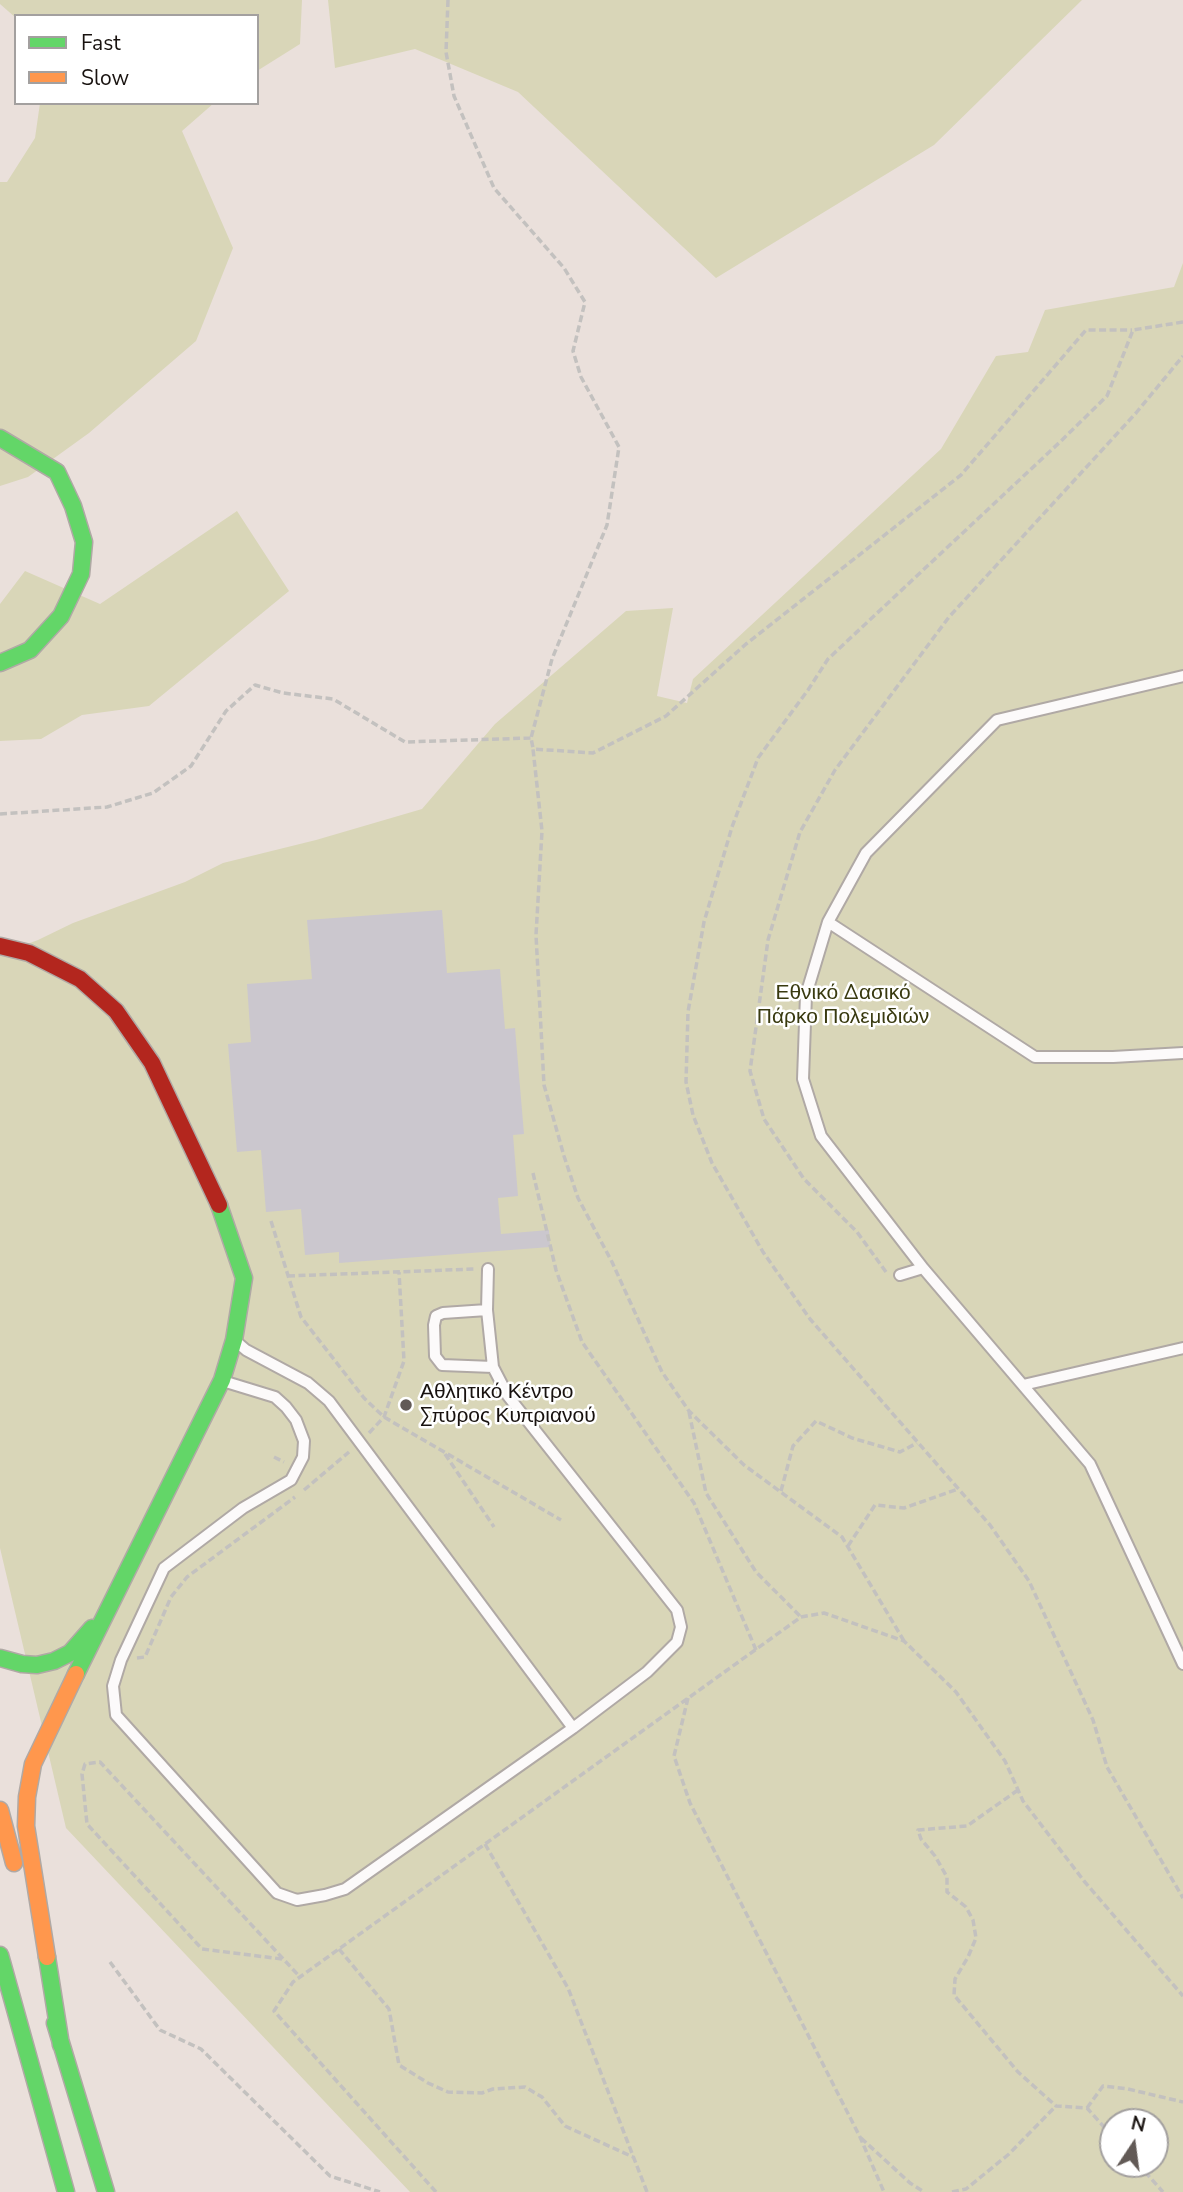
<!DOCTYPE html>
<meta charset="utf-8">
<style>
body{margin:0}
#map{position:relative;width:1183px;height:2192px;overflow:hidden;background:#eae0db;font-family:"Nunito Sans",sans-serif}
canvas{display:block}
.legend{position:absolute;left:14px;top:14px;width:245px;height:91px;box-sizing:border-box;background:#fff;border:2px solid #a3a09f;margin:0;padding:9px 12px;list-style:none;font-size:21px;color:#18120f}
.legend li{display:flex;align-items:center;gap:14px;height:35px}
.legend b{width:35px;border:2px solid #a3a09f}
.north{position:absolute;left:1099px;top:2108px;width:70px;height:70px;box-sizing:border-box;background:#fff;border:2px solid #a3a09f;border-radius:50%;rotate:13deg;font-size:19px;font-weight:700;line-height:28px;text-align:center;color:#18120f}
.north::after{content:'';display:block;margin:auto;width:24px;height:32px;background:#625a56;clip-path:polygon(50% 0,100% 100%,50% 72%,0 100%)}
</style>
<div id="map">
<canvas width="1183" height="2192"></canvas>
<ul class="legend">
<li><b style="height:9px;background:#63d668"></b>Fast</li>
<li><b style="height:9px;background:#ff974d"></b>Slow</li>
</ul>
<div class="north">N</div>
</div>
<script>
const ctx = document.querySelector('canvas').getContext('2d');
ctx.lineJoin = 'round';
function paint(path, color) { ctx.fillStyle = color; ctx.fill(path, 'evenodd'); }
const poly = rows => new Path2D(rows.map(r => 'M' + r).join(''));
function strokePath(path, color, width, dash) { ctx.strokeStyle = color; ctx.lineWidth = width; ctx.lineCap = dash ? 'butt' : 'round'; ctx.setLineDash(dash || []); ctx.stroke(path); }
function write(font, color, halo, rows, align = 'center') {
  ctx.font = font + ' "Nunito Sans",sans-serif'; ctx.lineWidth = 5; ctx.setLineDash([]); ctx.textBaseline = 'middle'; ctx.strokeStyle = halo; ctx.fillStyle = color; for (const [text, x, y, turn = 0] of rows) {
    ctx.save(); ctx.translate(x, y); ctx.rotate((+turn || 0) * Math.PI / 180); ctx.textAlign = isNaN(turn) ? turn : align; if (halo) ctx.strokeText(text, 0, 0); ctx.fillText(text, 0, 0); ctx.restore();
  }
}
paint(poly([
 [0,0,302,0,300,44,257,71,257,16,16,16,16,18,0,4],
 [328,0,1082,0,934,145,716,278,518,92,415,49,335,68],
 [40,103,214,103,182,131,233,248,196,341,89,433,28,477,0,486,0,182,7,182,35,138],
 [1183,263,1183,2192,410,2192,66,1828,0,1548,0,954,38,940,73,923,185,882,223,863,316,840,422,809,495,724,626,611,673,608,657,696,687,703,693,679,941,449,996,356,1028,352,1045,310,1174,287],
 [1113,2122,1155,2122,1155,2164,1113,2164],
 [237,511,289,591,149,706,82,715,41,739,0,741,0,604,25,571,100,604]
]), '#d9d6b8');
paint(poly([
 [442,910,447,973,500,969,505,1029,515,1028,524,1134,513,1135,518,1196,498,1198,501,1234,549,1230,550,1247,339,1263,339,1252,305,1255,301,1209,266,1212,261,1150,237,1152,228,1044,251,1042,247,984,312,979,307,920]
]), '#cbc7ce');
const lane = poly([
 [828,922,866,853,997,720,1183,676],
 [923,1268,821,1136,803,1079,806,995,828,922,1035,1057,1113,1057,1183,1053],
 [900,1275,923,1268,1090,1464,1183,1664],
 [487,1310,443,1313,436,1316,434,1325,435,1356,442,1365,493,1367],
 [239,1344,246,1350,308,1383,329,1401,573,1728],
 [226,1382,275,1397,286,1407,296,1420,304,1441,303,1457,291,1480,243,1508,164,1568,121,1660,113,1686,116,1715,277,1893,297,1900,325,1895,345,1889,573,1728,647,1672,677,1642,681,1627,677,1610,508,1396,493,1367,487,1310,488,1269],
 [1023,1385,1183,1348]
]);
const fast = poly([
 [0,438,57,472,73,506,84,542,81,574,61,616,30,650,0,663],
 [0,1658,22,1664,37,1665,54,1661,70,1653,92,1628],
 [76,1674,222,1380,234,1340,244,1278,219,1205],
 [0,1955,66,2192],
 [47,1957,61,2045],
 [55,2023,106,2192]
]);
const slow = poly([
 [0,1810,14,1863],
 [47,1957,26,1826,27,1797,33,1764,76,1674]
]);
const jam = poly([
 [0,946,29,953,80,979,116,1011,152,1063,219,1205]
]);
strokePath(lane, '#b0a9a5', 14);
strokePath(fast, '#b0a9a5', 19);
strokePath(slow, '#b0a9a5', 19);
strokePath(jam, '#b0a9a5', 19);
strokePath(poly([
 [448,0,446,52,454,96,494,188,564,268,585,302,573,351,581,377,619,447,607,525,552,659,531,738,533,748],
 [1183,322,1133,330,1107,396,1061,441,828,659,808,690,758,758,732,827,704,922,688,1012,686,1082,693,1115,712,1163,763,1252,810,1319,990,1525,1029,1581,1093,1720,1107,1767,1183,1898],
 [0,814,107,807,153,793,191,766,226,711,255,685,283,693,333,699,405,742,531,738],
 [533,1173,556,1270,582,1342,694,1503,756,1650],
 [271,1221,301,1317,364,1398,384,1417,561,1520],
 [886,1272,857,1232,804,1179,764,1119,750,1071,768,940,800,832,835,770,949,617,1136,413,1183,356],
 [288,1276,475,1269],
 [689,1412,706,1493,756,1572,801,1617],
 [369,1433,384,1417,404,1361,399,1272],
 [445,1454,494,1527],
 [274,1457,284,1462],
 [304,1490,349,1452],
 [781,1491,793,1446,816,1421,852,1438,900,1452,917,1443],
 [848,1546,875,1505,904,1508,958,1489],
 [904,1641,842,1537,744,1465,689,1411,662,1372,612,1262,578,1198,564,1156,544,1085,536,935,542,831,533,749,593,753,666,716,746,644,961,475,1086,330,1132,330],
 [137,1658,145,1657,171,1597,187,1577,295,1497],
 [688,1698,674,1756,690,1803,860,2137,884,2192],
 [1018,1790,967,1826,918,1830,921,1839,935,1856,947,1877,947,1892,966,1907,973,1920,976,1938,968,1957,955,1979,954,1995,1018,2072,1056,2106,1087,2108,1113,2137],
 [485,1844,568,1988,647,2192],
 [339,1949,389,2009,399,2065,428,2083,448,2092,482,2093,493,2089,525,2087,542,2097,565,2126,633,2157],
 [282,1959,202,1949,87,1824,82,1774,85,1764,100,1762,300,1977],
 [110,1962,160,2030,201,2049,330,2176,380,2192],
 [1087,2108,1103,2086,1128,2089,1183,2102],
 [861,2138,910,2183,924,2192],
 [1138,2164,1163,2192],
 [436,2192,274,2011,293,1982,801,1617,824,1613,904,1641,956,1692,1005,1761,1023,1801,1084,1881,1183,1996],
 [952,2192,966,2189,1009,2154,1056,2106]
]), '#c3c1bf', 3.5, [7, 3.5]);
strokePath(lane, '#fcfafa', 10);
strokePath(fast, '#63d668', 16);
strokePath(slow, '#ff974d', 16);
strokePath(jam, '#b3261e', 16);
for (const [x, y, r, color] of [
 [406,1405,7,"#625a56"]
]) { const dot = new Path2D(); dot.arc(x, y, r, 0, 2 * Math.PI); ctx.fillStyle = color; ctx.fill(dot); strokePath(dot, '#fff', 2.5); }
write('21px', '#393a10', '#fff', [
 ["Εθνικό Δασικό",843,994],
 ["Πάρκο Πολεμιδιών",843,1018]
]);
write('21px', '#18120f', '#fff', [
 ["Αθλητικό Κέντρο",420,1393],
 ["Σπύρος Κυπριανού",420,1417]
], 'left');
</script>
